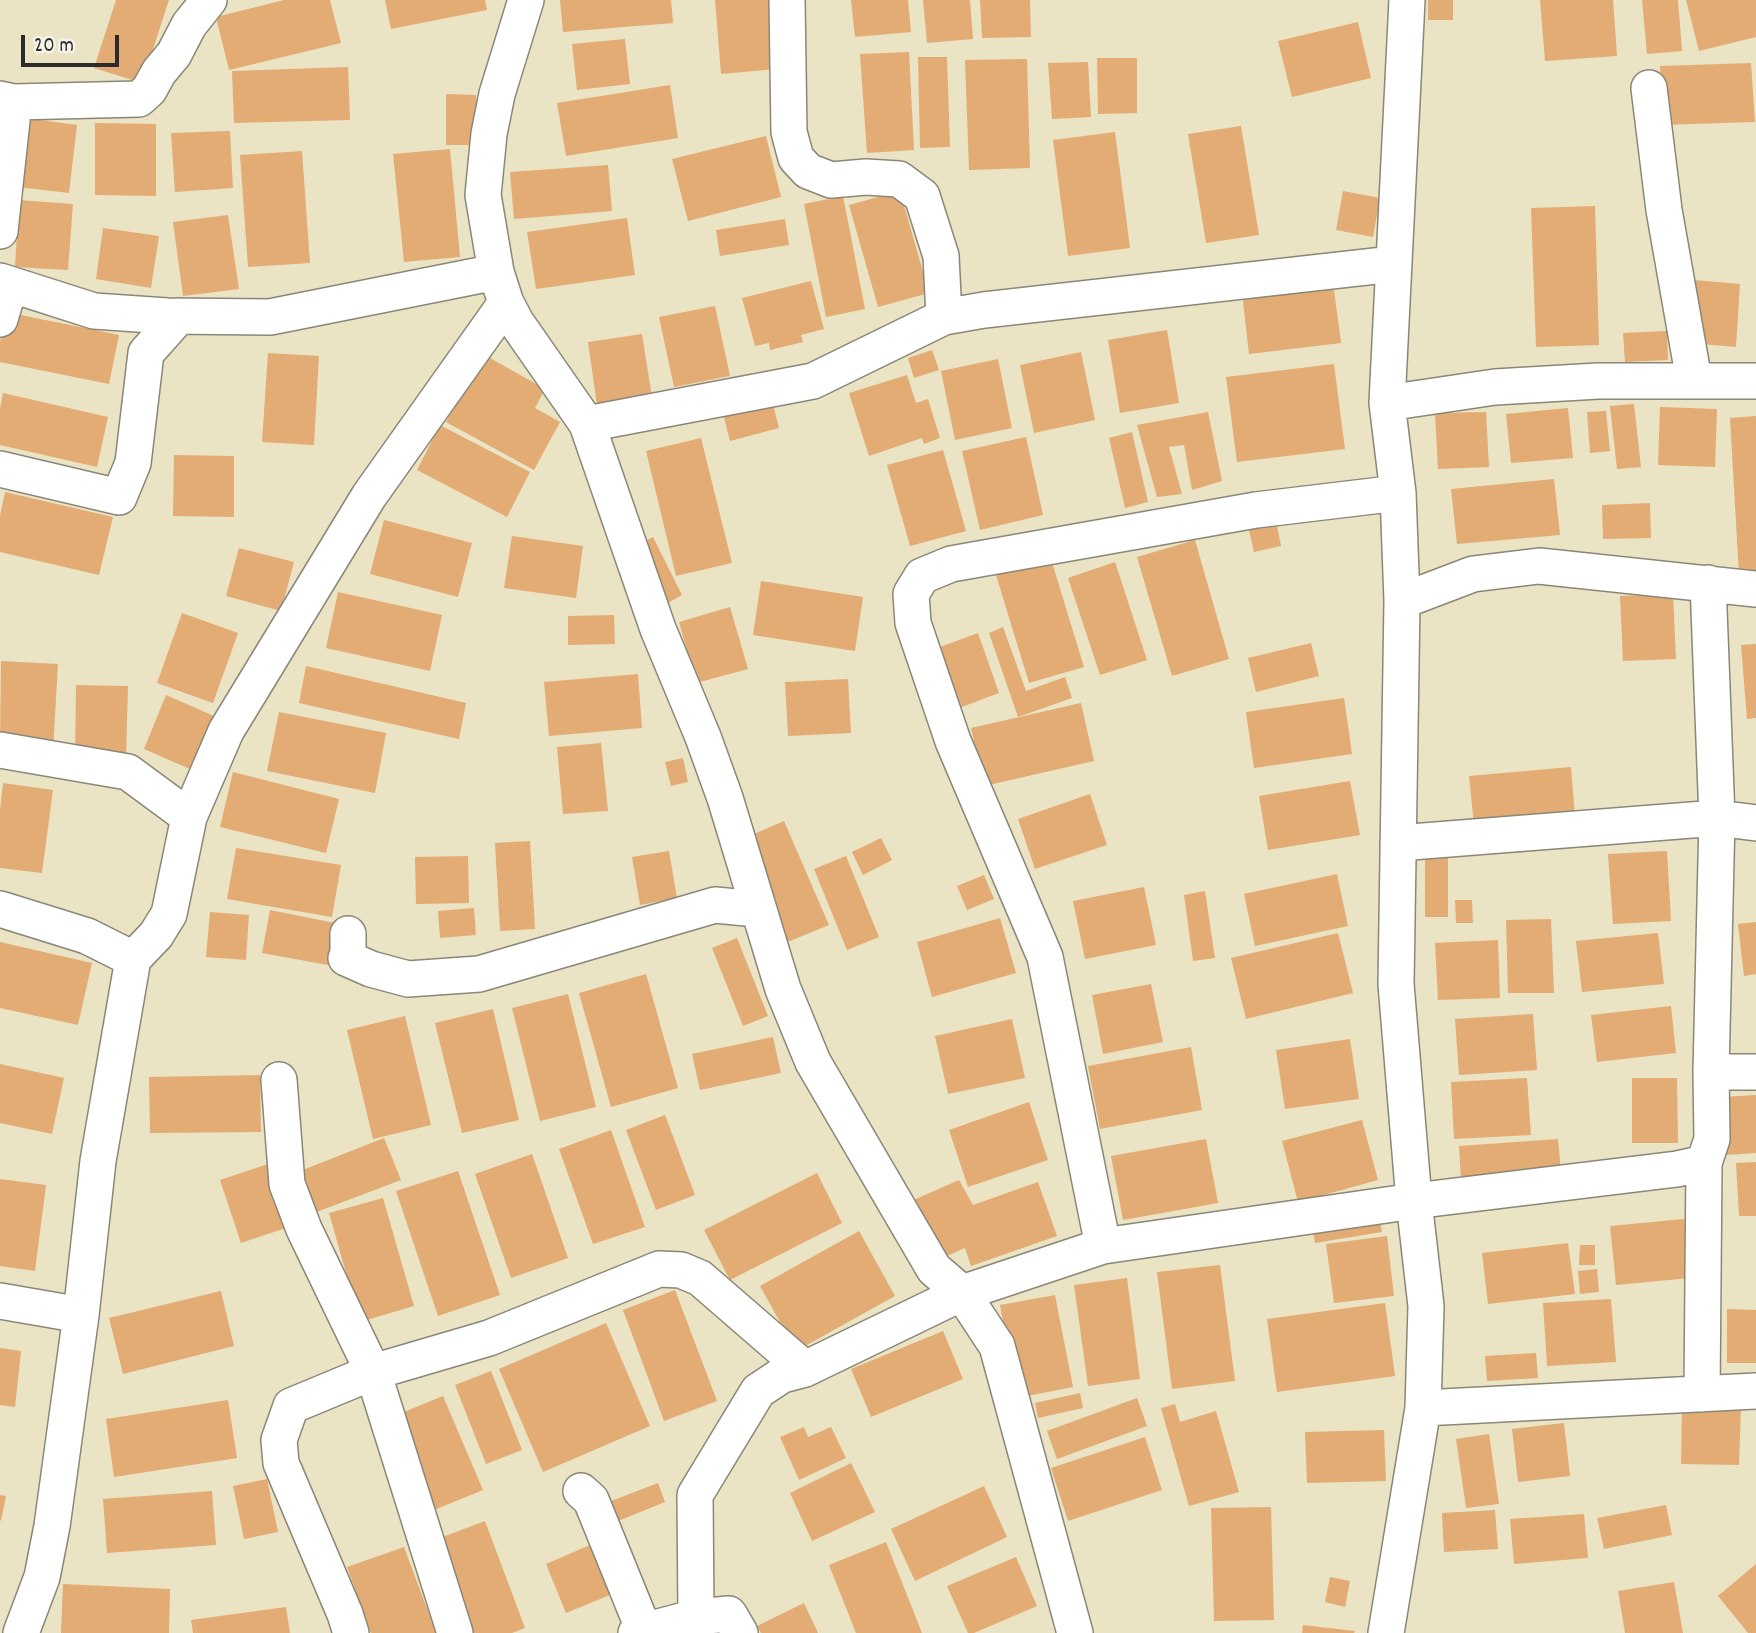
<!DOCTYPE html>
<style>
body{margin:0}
#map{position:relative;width:1756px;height:1633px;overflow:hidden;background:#eae3c4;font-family:Dekko,sans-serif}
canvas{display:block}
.scale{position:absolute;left:21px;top:35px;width:98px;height:32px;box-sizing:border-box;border:4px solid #2b2b2b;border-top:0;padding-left:9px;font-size:21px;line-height:24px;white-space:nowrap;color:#2b2b2b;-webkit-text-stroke:5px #f7f3e8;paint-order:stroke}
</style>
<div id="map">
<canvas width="1756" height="1633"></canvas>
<div class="scale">20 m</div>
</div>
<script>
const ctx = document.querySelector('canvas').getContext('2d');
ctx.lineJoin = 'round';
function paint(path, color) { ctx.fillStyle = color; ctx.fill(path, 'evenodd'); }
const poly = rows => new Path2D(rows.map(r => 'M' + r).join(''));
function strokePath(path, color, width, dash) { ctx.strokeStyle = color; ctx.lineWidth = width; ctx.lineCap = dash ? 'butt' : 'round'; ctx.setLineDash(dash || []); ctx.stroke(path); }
paint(poly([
 [116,0,169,0,142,83,94,68],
 [284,0,330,0,341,43,229,70,216,17],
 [385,0,485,0,487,10,391,29],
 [560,0,671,0,673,23,563,32],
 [715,0,770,0,776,69,721,74],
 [851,0,908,0,911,32,855,37],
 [923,0,970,0,973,39,927,43],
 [980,0,1030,0,1031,37,982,38],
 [1428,0,1453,0,1453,20,1428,20],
 [1540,0,1613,0,1617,56,1545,61],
 [1642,0,1678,0,1682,51,1647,54],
 [1686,0,1756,0,1756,37,1699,51],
 [1358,22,1371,78,1292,97,1278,41],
 [625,39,630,84,577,90,572,44],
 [909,52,914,150,867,153,860,54],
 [918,57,947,57,950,147,920,148],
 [1097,58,1137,58,1137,113,1098,114],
 [1027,59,1030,168,969,170,965,60],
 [1088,62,1091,117,1052,119,1048,63],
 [1751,63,1755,122,1662,125,1660,66],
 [348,67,350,120,234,123,232,71],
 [670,85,678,138,566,156,557,103],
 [446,94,476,95,476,145,446,145],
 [25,118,77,125,69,193,17,187],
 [95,123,156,124,156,196,95,195],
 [1241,126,1259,235,1206,243,1188,134],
 [230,131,233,188,175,192,171,133],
 [1115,132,1130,248,1068,256,1053,140],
 [766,136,781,197,688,221,672,159],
 [450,149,460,257,404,262,393,154],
 [302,151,310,263,248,267,240,155],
 [608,165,612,211,514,219,510,172],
 [900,191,929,293,878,307,849,205],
 [1343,191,1380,198,1373,237,1336,230],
 [843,196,865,309,826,317,804,204],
 [19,200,73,204,68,270,15,267],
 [1595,206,1599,345,1536,347,1531,208],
 [228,215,239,289,183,296,173,222],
 [627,218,635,275,536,289,527,232],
 [785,219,789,245,720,256,716,230],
 [103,228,159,236,151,288,96,279],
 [1694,280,1740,284,1736,347,1690,343],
 [811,281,824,329,801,335,803,342,770,350,769,343,755,346,742,298],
 [1333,282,1341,343,1249,354,1242,293],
 [715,306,730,376,674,387,659,317],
 [6,312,119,335,109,384,0,362,0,342],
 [1167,330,1179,403,1120,413,1108,340],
 [1667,331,1668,360,1625,362,1623,333],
 [642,334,652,397,597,405,588,342],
 [932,350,939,370,914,378,908,358],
 [1081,352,1095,420,1034,433,1020,365],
 [268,353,319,356,314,445,262,442],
 [483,354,545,389,535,408,560,422,534,470,446,422],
 [998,359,1012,428,955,440,941,371],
 [1334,364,1345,449,1237,462,1226,377],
 [907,375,916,403,928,399,940,438,924,444,922,438,869,456,849,393],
 [3,393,108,417,97,467,0,445,0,409],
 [771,397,779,428,730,441,722,409],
 [1634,404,1641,467,1617,469,1610,406],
 [1660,407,1717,409,1715,467,1658,465],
 [1568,408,1573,458,1511,463,1506,414],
 [1606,411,1610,451,1590,453,1587,412],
 [1208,412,1222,481,1192,490,1184,445,1169,447,1182,494,1157,497,1137,425],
 [1486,412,1489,467,1438,469,1435,413],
 [1756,416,1756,574,1739,575,1730,418],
 [440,425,530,472,507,517,417,470],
 [1132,432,1148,502,1125,508,1109,438],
 [1026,437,1043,515,980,530,962,451],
 [701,438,732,563,676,576,646,451],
 [943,450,966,531,910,546,887,465],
 [174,455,234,456,234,517,173,516],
 [1554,479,1560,535,1457,544,1451,489],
 [5,492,113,517,99,575,0,552,0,516],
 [1650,503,1651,538,1603,539,1602,505],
 [384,520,472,543,458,597,370,574],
 [1276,520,1281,546,1254,552,1248,526],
 [512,536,583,546,576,598,504,588],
 [653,537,682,595,668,603,639,544],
 [1195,540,1229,659,1172,676,1137,557],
 [239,548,294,562,281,611,226,596],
 [1051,559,1084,667,1029,683,996,575],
 [1115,562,1147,660,1100,675,1068,578],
 [761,581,863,597,855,651,753,635],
 [338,592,442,615,430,671,326,648],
 [1673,594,1676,659,1623,661,1620,596],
 [730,607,748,669,696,683,679,622],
 [182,613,238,633,213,703,157,683],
 [614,615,615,644,568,645,568,616],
 [1003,627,1026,691,1065,677,1072,698,1018,717,989,633],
 [978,633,999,693,954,710,932,650],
 [1311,643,1319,676,1256,692,1248,658],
 [1756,644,1756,718,1747,719,1741,645],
 [1,661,58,664,53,750,0,747],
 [306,666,466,703,459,739,299,703],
 [638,674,642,728,549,736,544,682],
 [848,679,851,733,788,736,785,682],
 [76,685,128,686,126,758,75,758],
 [166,695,214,716,192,770,144,749],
 [1344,698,1352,754,1254,768,1246,712],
 [1081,703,1094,761,984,786,971,728],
 [279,712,386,733,375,793,267,771],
 [601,743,608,811,563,814,557,747],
 [683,758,688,782,671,786,665,762],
 [1571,767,1575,816,1474,825,1469,776],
 [233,772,339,799,326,853,220,827],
 [1350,781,1360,835,1268,850,1259,796],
 [3,783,53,790,42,873,0,868,0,810],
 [1090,794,1107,845,1035,869,1018,819],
 [784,821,829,925,785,943,740,840],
 [881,838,892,860,863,875,852,852],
 [530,841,535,929,500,931,495,843],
 [236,848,341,865,332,917,227,899],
 [669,851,677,898,640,905,632,857],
 [1667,851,1671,921,1613,924,1608,854],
 [1425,852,1448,852,1448,917,1425,917],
 [468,856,469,903,416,904,415,857],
 [846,856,879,937,847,950,814,869],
 [1337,874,1348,926,1255,946,1244,894],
 [984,875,994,899,967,910,957,886],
 [1144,887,1156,945,1085,959,1073,901],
 [1205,891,1215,958,1193,961,1184,895],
 [1455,900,1472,900,1473,923,1456,923],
 [474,908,476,935,440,938,438,911],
 [270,910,335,923,328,965,262,953],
 [210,912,249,915,246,960,206,957],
 [1000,918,1016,973,932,997,917,942],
 [1551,919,1554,993,1508,993,1506,920],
 [1756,922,1756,974,1744,976,1738,924],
 [1338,933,1353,993,1246,1019,1231,958],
 [1658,933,1664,984,1582,992,1576,941],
 [737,938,768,1016,743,1026,712,948],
 [1498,940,1500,998,1438,1000,1435,943],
 [0,942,92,963,78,1025,0,1008],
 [646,974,678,1088,611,1107,579,993],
 [1151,984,1163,1042,1103,1054,1092,995],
 [568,994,596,1107,540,1121,512,1008],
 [1671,1006,1676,1053,1597,1062,1591,1015],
 [493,1009,519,1120,462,1133,435,1023],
 [1533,1014,1537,1070,1459,1075,1455,1019],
 [405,1016,431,1125,373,1139,347,1030],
 [1012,1019,1025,1078,948,1094,935,1036],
 [773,1037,781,1073,700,1090,692,1054],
 [1350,1039,1359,1099,1285,1109,1276,1050],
 [1191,1047,1202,1110,1100,1129,1088,1066],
 [0,1064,64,1078,52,1134,0,1123],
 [260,1075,261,1132,150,1133,149,1077],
 [1527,1078,1531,1135,1454,1139,1451,1082],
 [1632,1078,1677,1078,1678,1143,1632,1143],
 [1756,1095,1756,1153,1726,1155,1721,1097],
 [1029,1102,1048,1160,968,1187,949,1130],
 [665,1115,695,1195,656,1210,626,1130],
 [1362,1120,1378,1180,1298,1202,1282,1141],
 [611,1130,645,1227,593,1244,559,1149],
 [384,1138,401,1180,306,1216,290,1175],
 [1206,1139,1218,1203,1123,1220,1111,1156],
 [1558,1139,1561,1172,1461,1180,1459,1146],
 [532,1154,568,1258,511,1278,475,1174],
 [274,1162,295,1225,241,1243,220,1180],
 [1756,1162,1756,1216,1739,1216,1736,1163],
 [458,1171,500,1295,438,1316,396,1191],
 [817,1173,842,1223,730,1280,704,1230],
 [0,1179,46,1185,35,1271,0,1266],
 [959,1180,973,1205,1038,1182,1057,1236,971,1266,965,1248,938,1260,909,1202],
 [383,1198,414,1306,360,1322,329,1213],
 [1378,1209,1382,1232,1315,1243,1311,1221],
 [1684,1219,1690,1278,1616,1285,1610,1226],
 [859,1231,895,1296,796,1351,760,1286],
 [1387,1236,1394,1296,1334,1303,1326,1244],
 [1568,1243,1575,1294,1488,1304,1482,1253],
 [1580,1245,1595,1245,1595,1265,1579,1265],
 [1220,1265,1235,1381,1172,1389,1157,1272],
 [1597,1269,1599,1292,1580,1294,1578,1271],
 [1127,1278,1140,1379,1088,1386,1074,1285],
 [675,1290,717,1401,664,1421,623,1310],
 [221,1291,234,1346,123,1374,109,1318],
 [1055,1295,1073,1387,1017,1398,1000,1305],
 [1611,1299,1616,1362,1547,1366,1543,1303],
 [1385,1303,1395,1376,1277,1392,1267,1319],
 [1727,1309,1756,1310,1756,1363,1727,1363],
 [606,1323,650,1426,543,1472,499,1369],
 [943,1331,963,1379,871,1417,851,1369],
 [0,1348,21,1351,15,1407,0,1405],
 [1536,1353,1538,1378,1487,1381,1485,1356],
 [491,1371,522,1450,486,1464,455,1385],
 [1080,1393,1083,1408,1038,1418,1035,1403],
 [443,1396,483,1490,434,1510,394,1416],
 [1137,1398,1147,1426,1057,1459,1047,1431],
 [228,1400,237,1458,114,1477,106,1419],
 [1175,1404,1180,1422,1216,1411,1239,1492,1189,1506,1161,1408],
 [1682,1404,1741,1406,1739,1465,1681,1464],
 [1564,1423,1570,1476,1518,1482,1512,1429],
 [804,1427,808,1437,831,1427,846,1458,799,1480,780,1437],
 [1384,1430,1386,1481,1307,1483,1305,1432],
 [1489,1434,1499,1504,1466,1508,1456,1439],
 [1145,1437,1162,1490,1068,1521,1051,1468],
 [851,1463,875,1512,812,1541,790,1493],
 [267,1479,278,1532,244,1539,233,1486],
 [658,1483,665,1502,613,1523,606,1503],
 [984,1486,1007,1537,915,1581,891,1529],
 [212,1491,216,1545,107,1553,103,1499],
 [0,1495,6,1496,1,1521,0,1520],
 [1666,1505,1672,1535,1604,1549,1597,1518],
 [1271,1507,1274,1620,1214,1621,1211,1508],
 [1495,1510,1498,1549,1444,1552,1442,1513],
 [1584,1514,1588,1558,1514,1564,1510,1519],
 [485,1521,525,1628,512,1633,467,1633,432,1541],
 [886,1542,922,1633,856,1633,829,1565],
 [590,1545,610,1595,566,1613,546,1564],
 [404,1547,436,1633,371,1633,347,1567],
 [1016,1557,1037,1606,974,1633,968,1633,947,1586],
 [1756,1564,1756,1633,1748,1633,1718,1596],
 [1330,1577,1350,1581,1345,1607,1325,1602],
 [1674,1582,1683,1633,1625,1633,1618,1591],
 [63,1584,170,1589,169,1633,61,1633],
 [804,1603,818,1633,761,1633,757,1626],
 [286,1607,290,1633,193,1633,191,1620],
 [1303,1625,1355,1631,1354,1633,1302,1633]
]), '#e2ac74');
const minor = poly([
 [787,0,789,132,796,158,808,171,831,180,866,177,899,179,922,196,941,256,944,317],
 [1649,88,1664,210,1694,380],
 [0,99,14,102,139,99,149,90,159,72,174,54,189,25,209,0],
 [0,231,14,102],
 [0,281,94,311,167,316,270,317,496,272],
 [506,303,516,322,587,424,658,629,703,737,725,798,783,989,813,1062,934,1269,962,1293,997,1346,1075,1633],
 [0,319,10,285],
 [1387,403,1495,387,1598,381,1756,381],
 [587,424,813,381,944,317,984,310,1393,264],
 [0,469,119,497,133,463,146,353,179,316],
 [1402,601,1473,574,1539,566,1756,589],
 [0,750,128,772,189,817],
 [1398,843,1717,818,1756,823],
 [0,909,87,936,133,959],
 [348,934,348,954,346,958,371,969,408,979,479,974,715,905,757,909],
 [1711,1072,1756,1072],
 [279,1080,287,1184,304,1229,373,1372,455,1633],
 [1103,1246,1045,957,953,741,913,623,911,594,922,576,951,564,1256,510,1398,493],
 [0,1301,81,1315],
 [1702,1394,1704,1163,1712,1139,1711,1072,1717,818,1708,583],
 [1423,1408,1756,1391],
 [581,1491,591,1500,645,1633],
 [696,1617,695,1495,758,1391,782,1375,805,1369,962,1293,1103,1246,1414,1201,1677,1169,1704,1163],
 [21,1633,42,1577,52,1526,81,1315,98,1161,133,959,156,935,169,914,189,817,226,731,369,496,506,303,496,272,483,195,489,134,497,94,526,0],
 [351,1633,345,1614,281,1463,279,1440,291,1406,373,1372,489,1338,659,1269,681,1270,700,1278,805,1369],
 [636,1633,696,1617,729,1614,740,1633],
 [1386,1633,1423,1408,1426,1306,1414,1201,1396,984,1402,601,1398,493,1387,403,1407,0]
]);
strokePath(minor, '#8a8778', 38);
strokePath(minor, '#fff', 35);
</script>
